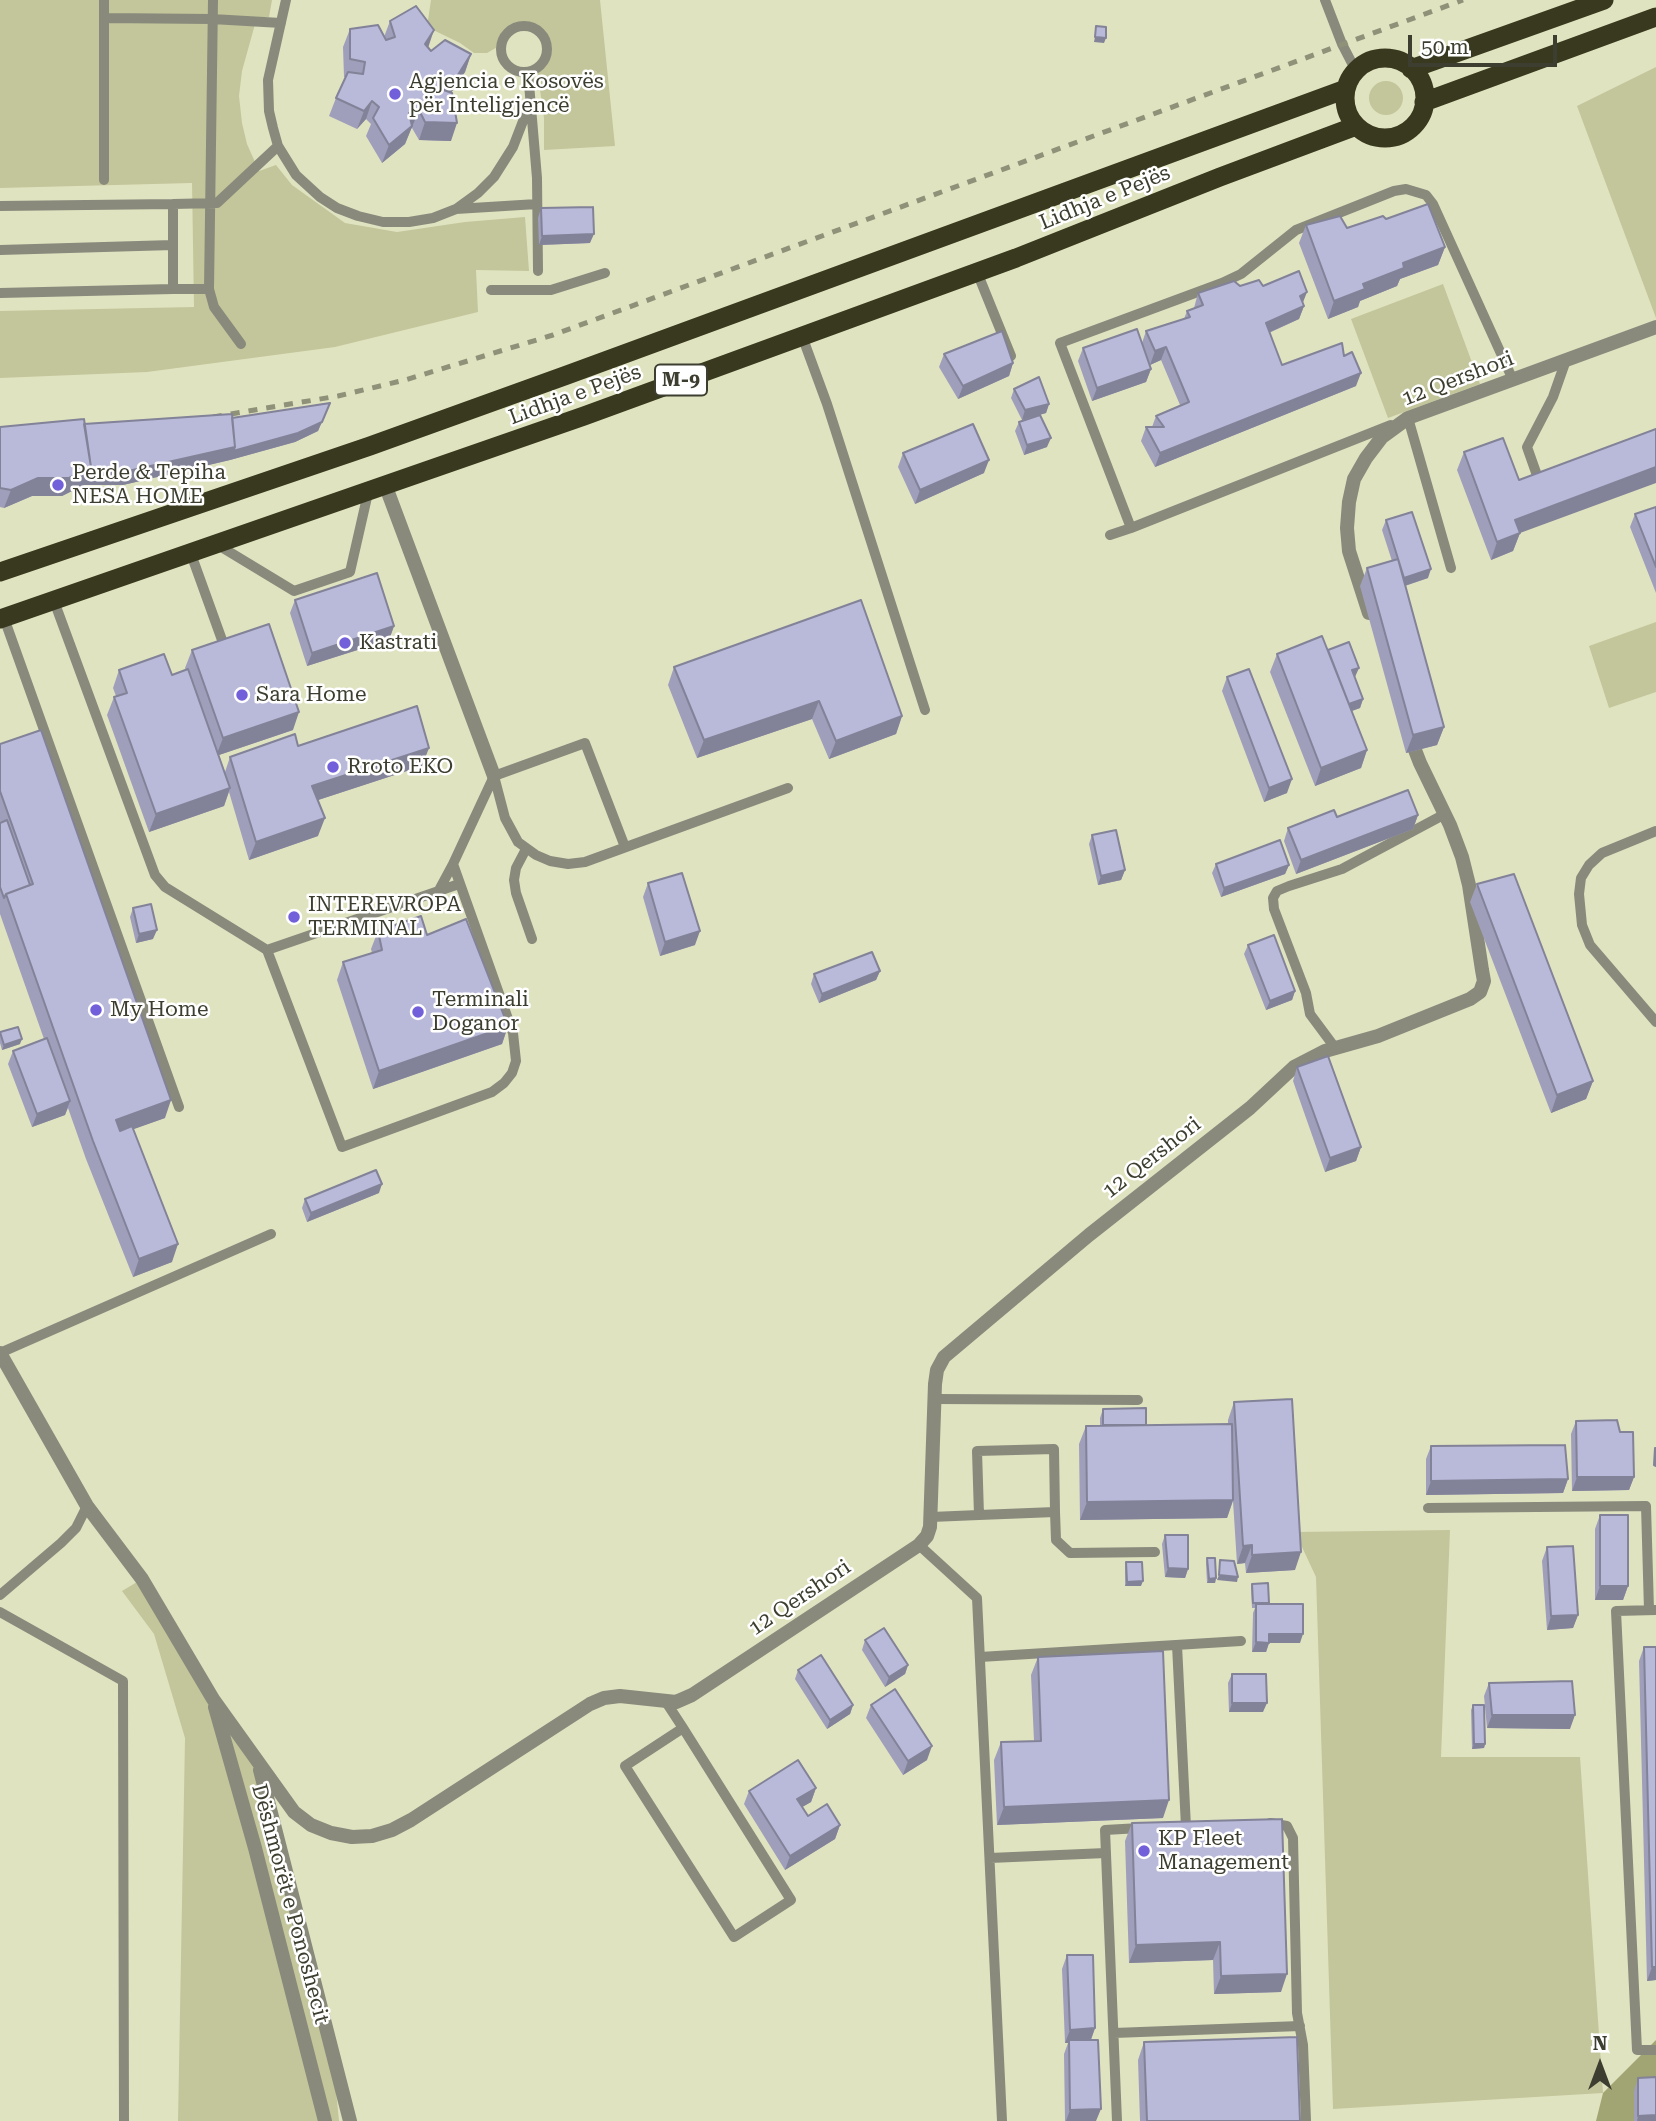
<!DOCTYPE html>
<meta charset="utf-8">
<style>
body{margin:0}
#map{position:relative;width:1656px;height:2121px;overflow:hidden;background:#e0e3c0;font-family:"Roboto Serif",serif}
canvas{display:block}
.north{position:absolute;left:1565px;top:2030px;width:70px;height:70px;-webkit-text-stroke:5px #fff;paint-order:stroke;rotate:0deg;font-size:19px;font-weight:700;line-height:28px;text-align:center;color:#3d3e30}
.north::after{content:'';display:block;margin:auto;width:24px;height:32px;background:#3d3e30;clip-path:polygon(50% 0,100% 100%,50% 72%,0 100%)}
.scale{position:absolute;left:1408px;top:35px;width:149px;height:32px;box-sizing:border-box;border:4px solid #3d3e30;border-top:0;padding-left:9px;font-size:21px;line-height:24px;white-space:nowrap;color:#3d3e30;-webkit-text-stroke:5px #fff;paint-order:stroke}
</style>
<div id="map">
<canvas width="1656" height="2121"></canvas>
<div class="north">N</div>
<div class="scale">50 m</div>
</div>
<script>
const ctx = document.querySelector('canvas').getContext('2d');
ctx.lineJoin = 'round';
function paint(path, color) { ctx.fillStyle = color; ctx.fill(path, 'evenodd'); }
const poly = rows => new Path2D(rows.map(r => 'M' + r).join(''));
function strokePath(path, color, width, dash) { ctx.strokeStyle = color; ctx.lineWidth = width; ctx.lineCap = dash ? 'butt' : 'round'; ctx.setLineDash(dash || []); ctx.stroke(path); }
function write(font, color, halo, rows, align = 'center') {
  ctx.font = font + ' "Roboto Serif",serif'; ctx.lineWidth = 5; ctx.setLineDash([]); ctx.textBaseline = 'middle'; ctx.strokeStyle = halo; ctx.fillStyle = color; for (const [text, x, y, turn = 0] of rows) {
    ctx.save(); ctx.translate(x, y); ctx.rotate((+turn || 0) * Math.PI / 180); ctx.textAlign = isNaN(turn) ? turn : align; if (halo) ctx.strokeText(text, 0, 0); ctx.fillText(text, 0, 0); ctx.restore();
  }
}
paint(poly([
 [0,0,272,0,269,17,257,17,242,71,239,96,242,123,247,144,259,171,276,165,292,185,345,223,397,232,465,222,525,217,529,271,476,270,478,312,335,347,147,372,0,378,0,311,194,307,192,183,0,188],
 [431,0,600,0,615,146,544,150,544,118,537,69,546,57,548,48,541,33,528,26,514,28,507,33,501,45,487,53,474,53,460,43,427,27],
 [1656,67,1656,318,1577,106],
 '1369 98a17 17 0 1 1 34 0a17 17 0 1 1-34 0Z',
 [1443,284,1480,384,1388,418,1351,319],
 [1656,622,1656,692,1609,708,1589,646],
 [1450,1530,1441,1757,1580,1757,1603,2093,1333,2109,1316,1577,1295,1532],
 [142,1579,263,1767,336,2091,339,2121,178,2121,185,1738,154,1634,122,1591]
]), '#c3c69a');
paint(poly([
 [1656,2040,1656,2121,1596,2121,1603,2093]
]), '#a1a473');
strokePath(poly([
 [213,0,209,289,214,307,241,344],
 [286,0,268,80,269,111,273,128,278,146,296,175,320,197,337,208,358,216,383,222,409,222,433,218,456,209,478,193,494,177,513,147,530,103],
 [1325,0,1342,44,1356,71],
 [104,18,212,19,281,23],
 '501 49a23 23 0 1 1 46 0a23 23 0 1 1-46 0Z',
 [528,72,537,178,538,271],
 [104,180,104,0],
 [0,206,173,204],
 [456,209,537,204],
 [0,250,173,245],
 [977,272,1011,356],
 [209,289,173,289,173,204,217,203,278,146],
 [491,290,551,290,605,273],
 [0,293,173,289],
 [802,336,827,404,925,710],
 [1405,419,1408,418,1451,568],
 [1391,425,1131,528,1060,343,1222,283,1241,274,1296,230,1394,191,1406,189,1426,195,1433,204,1513,380],
 [1539,481,1527,447,1553,397,1566,360],
 [1110,535,1131,528],
 [218,545,294,591,350,572,368,493],
 [191,554,222,640],
 [54,601,155,875,165,887,267,950],
 [4,618,179,1107],
 [494,776,505,818,518,842,536,855,550,861,568,864,585,862,788,788],
 [1656,831,1602,853,1589,865,1581,878,1579,894,1582,925,1590,945,1656,1022],
 [526,849,516,868,514,880,516,893,532,939],
 [459,884,267,950,342,1147,492,1092,504,1083,512,1073,516,1061,513,1033,453,864,494,776,585,743,625,847],
 [439,890,453,864],
 [1336,1049,1310,1014,1306,993,1274,909,1273,898,1277,891,1289,886,1342,869,1445,814],
 [0,1353,271,1234],
 [936,1399,1138,1400],
 [1428,1508,1646,1506,1649,1610],
 [1055,1512,1056,1540,1070,1553,1155,1552],
 [931,1517,979,1515,1055,1512,1054,1449,977,1451,979,1515],
 [919,1545,977,1598,1002,2121],
 [0,1595,61,1543,76,1528,87,1506],
 [1656,1610,1616,1611,1637,2050,1656,2050],
 [0,1612,123,1681,124,2121],
 [1177,1645,1186,1827],
 [980,1657,1241,1641],
 [666,1702,683,1728,791,1900,734,1937,625,1766,683,1728],
 [1270,1823,1287,1826,1293,1838,1297,2013,1303,2045,1306,2121],
 [990,1858,1106,1853],
 [1114,2033,1300,2026],
 [1117,2121,1105,1830,1140,1828]
]), '#898a7c', 10);
strokePath(poly([
 [386,487,494,776],
 [1369,613,1349,551,1347,528,1349,502,1354,479,1366,458,1382,437,1408,418,1656,327],
 [0,1353,87,1506,142,1579,213,1699,294,1812,311,1825,331,1833,352,1837,372,1836,392,1830,411,1820,590,1704,604,1698,620,1696,676,1702,692,1695,919,1545,927,1536,930,1527,935,1384,937,1370,944,1357,1089,1235,1250,1108,1294,1067,1325,1051,1378,1036,1470,999,1480,992,1484,981,1482,970,1469,885,1462,857,1450,825,1420,763,1408,732],
 [215,1707,255,1848,325,2121],
 [260,1770,350,2121]
]), '#898a7c', 14);
strokePath(poly([
 '1345 98a40 40 0 1 1 80 0a40 40 0 1 1-80 0Z',
 [1411,69,1604,0],
 [1424,102,1656,17],
 [0,572,370,446,567,375,1346,89],
 [0,619,584,416,1016,258,1220,177,1356,126]
]), '#38391e', 19);
strokePath(poly([
 [213,417,338,396,405,380,553,335,1463,0]
]), '#8f9178', 5, [9, 9]);
paint(poly([
 [390,21,431,51,471,54,465,72,451,93,451,141,419,140,412,128,411,129,405,144,382,163,366,136,371,124,366,119,357,129,329,116,336,98,346,77,344,77,343,47,350,29,384,37],
 [541,208,590,243,539,245,538,218],
 [1386,219,1445,247,1438,265,1400,279,1397,286,1360,301,1358,307,1328,319,1299,243,1306,225,1347,228],
 [1240,286,1263,286,1303,303,1304,306,1299,319,1269,333,1282,365,1344,356,1356,386,1155,467,1141,441,1146,427,1152,427,1156,416,1180,405,1161,360,1150,365,1147,358,1151,369,1146,382,1092,401,1078,361,1083,348,1142,343,1146,331,1184,319,1187,311,1194,308,1198,293],
 [944,354,1013,363,1009,376,958,399,939,367],
 [1014,389,1049,404,1046,413,1022,420,1011,398],
 [330,403,318,431,295,442,230,460,123,485,84,485,62,496,32,496,4,508,0,507,0,427,232,418],
 [1019,422,1047,447,1024,455,1015,431],
 [1464,452,1519,480,1520,533,1513,551,1491,560,1457,470],
 [903,453,984,473,915,504,898,467],
 [1656,507,1656,593,1630,527,1635,514],
 [1386,520,1428,578,1405,586,1444,727,1437,745,1406,753,1360,586,1367,568,1392,561,1382,530],
 [295,600,394,626,389,640,307,666,290,613],
 [192,650,293,730,219,755,225,772,230,757,298,746,422,766,318,800,318,836,249,860,229,792,224,806,149,832,107,715,114,697,116,696,113,688,119,670,172,675,186,670,185,668],
 [1328,650,1355,677,1363,699,1360,708,1352,711,1367,750,1361,768,1315,786,1270,672,1277,654],
 [674,667,902,716,896,734,829,759,812,719,697,758,668,685],
 [1227,677,1287,793,1264,802,1222,691],
 [0,744,165,1118,133,1129,172,1262,133,1277,86,1159,68,1108,65,1115,32,1127,8,1064,13,1051,44,1039,0,914],
 [1418,815,1413,829,1296,874,1284,841,1288,828],
 [1092,835,1125,870,1121,880,1098,885,1089,844],
 [1216,864,1289,865,1285,874,1221,897,1212,873],
 [648,883,695,945,660,956,643,897],
 [1477,884,1593,1081,1586,1099,1551,1113,1470,902],
 [133,908,153,939,136,943,130,917],
 [378,931,427,935,508,1026,502,1044,373,1089,337,980,343,962,372,953,371,949],
 [1248,945,1295,991,1292,1000,1266,1010,1244,954],
 [880,971,876,980,819,1003,811,984,814,974],
 [0,1032,20,1044,2,1050,0,1043],
 [1297,1067,1361,1147,1356,1161,1325,1172,1293,1081],
 [379,1193,307,1222,302,1208,305,1199],
 [1234,1402,1295,1570,1246,1573,1245,1563,1237,1564,1233,1501,1227,1518,1080,1520,1079,1444,1086,1426,1100,1425,1100,1418,1103,1409,1146,1425,1228,1424,1228,1420],
 [1576,1421,1634,1477,1629,1490,1572,1491,1571,1434],
 [1431,1446,1568,1479,1563,1493,1426,1495,1426,1459],
 [1600,1515,1628,1586,1623,1600,1595,1600,1595,1529],
 [1165,1535,1188,1569,1185,1578,1165,1577,1162,1544],
 [1547,1547,1578,1615,1573,1628,1547,1630,1542,1561],
 [1207,1558,1216,1578,1215,1583,1207,1583,1206,1563],
 [1126,1562,1141,1586,1125,1586,1125,1567],
 [1252,1584,1268,1604,1300,1643,1269,1643,1266,1652,1252,1652,1253,1613,1255,1608,1252,1608,1251,1588],
 [865,1640,908,1665,905,1674,885,1687,862,1650],
 [1644,1647,1656,1980,1647,1981,1639,1661],
 [1038,1657,1163,1818,997,1825,994,1760,1001,1742,1034,1741,1031,1675],
 [798,1670,853,1705,850,1714,827,1729,795,1679],
 [1232,1674,1263,1712,1229,1712,1228,1683],
 [1489,1683,1570,1729,1487,1728,1484,1696],
 [871,1705,927,1760,903,1775,866,1718],
 [1473,1705,1485,1744,1484,1748,1472,1749,1471,1710],
 [816,1788,811,1802,802,1807,808,1816,840,1825,835,1839,785,1870,744,1804,749,1791],
 [1132,1823,1281,1992,1214,1994,1213,1960,1129,1963,1125,1841],
 [1067,1955,1095,2028,1091,2040,1096,2121,1065,2121,1064,2054,1068,2043,1065,2043,1062,1969],
 [1144,2042,1300,2121,1140,2121,1138,2060],
 [1638,2078,1656,2121,1634,2121,1634,2091]
]), '#9f9fbb');
paint(poly([
 [434,30,428,48,425,44],
 [1095,37,1106,38,1104,43,1094,42],
 [471,54,465,72,449,96,434,97,440,79],
 [372,101,366,119,357,129,364,111],
 [419,110,405,144,382,163,389,145,409,113],
 [425,122,457,123,451,141,419,140],
 [594,234,590,243,539,245,542,236],
 [1445,247,1438,265,1400,279,1397,286,1360,301,1358,307,1328,319,1334,301,1363,284,1403,263],
 [1307,292,1302,305,1300,296],
 [1304,306,1299,319,1261,336,1266,323],
 [1166,347,1161,360,1150,365,1155,351],
 [1013,363,1009,376,958,399,963,386],
 [1151,369,1146,382,1092,401,1097,388],
 [1361,373,1356,386,1155,467,1160,453],
 [330,403,318,431,295,442,230,460,123,485,84,485,62,496,32,496,4,508,11,490,38,478],
 [1049,404,1046,413,1022,420,1025,410],
 [1051,438,1047,447,1024,455,1027,445],
 [989,460,984,473,915,504,920,490],
 [1656,467,1656,483,1520,533,1513,551,1491,560,1497,542,1515,520],
 [1431,569,1428,578,1401,587,1404,578],
 [394,626,389,640,307,666,312,653],
 [1359,668,1355,677,1352,670],
 [1363,699,1360,708,1343,714,1347,705],
 [819,701,812,719,697,758,704,740],
 [299,712,293,730,216,756,223,738],
 [902,716,896,734,829,759,836,741],
 [1444,727,1437,745,1406,753,1413,735],
 [429,748,422,766,306,804,312,786],
 [1367,750,1361,768,1315,786,1321,768],
 [1292,779,1287,793,1264,802,1269,788],
 [230,788,224,806,149,832,156,814],
 [1418,815,1413,829,1296,874,1301,860],
 [325,818,318,836,249,860,256,842],
 [1289,865,1285,874,1221,897,1224,888],
 [1125,870,1121,880,1098,885,1101,876],
 [157,930,153,939,136,943,139,934],
 [700,931,695,945,660,956,665,942],
 [880,971,876,980,819,1003,822,994],
 [1295,991,1292,1000,1266,1010,1270,1001],
 [508,1026,502,1044,373,1089,379,1071],
 [22,1039,20,1044,2,1050,4,1045],
 [1593,1081,1586,1099,1551,1113,1557,1095],
 [171,1100,165,1118,109,1138,116,1120],
 [70,1101,65,1115,32,1127,37,1114],
 [1361,1147,1356,1161,1325,1172,1330,1158],
 [382,1184,379,1193,307,1222,311,1213],
 [178,1244,172,1262,133,1277,139,1259],
 [1577,1477,1634,1477,1629,1490,1572,1491],
 [1568,1479,1563,1493,1426,1495,1431,1481],
 [1233,1500,1227,1518,1080,1520,1087,1502],
 [1252,1545,1245,1563,1237,1564,1243,1546],
 [1301,1552,1295,1570,1246,1573,1252,1555],
 [1168,1568,1188,1569,1185,1578,1165,1577],
 [1219,1575,1238,1577,1237,1582,1217,1580],
 [1216,1578,1215,1583,1207,1583,1209,1579],
 [1143,1581,1141,1586,1125,1586,1127,1582],
 [1600,1586,1628,1586,1623,1600,1595,1600],
 [1578,1615,1573,1628,1547,1630,1551,1616],
 [1269,1634,1303,1634,1300,1643,1266,1643],
 [1256,1642,1269,1643,1266,1652,1252,1652],
 [908,1665,905,1674,885,1687,889,1677],
 [1232,1703,1267,1703,1263,1712,1229,1712],
 [853,1705,850,1714,827,1729,830,1720],
 [1492,1715,1575,1715,1570,1729,1487,1728],
 [1474,1744,1485,1744,1484,1748,1472,1749],
 [932,1746,927,1760,903,1775,908,1761],
 [816,1788,811,1802,792,1813,797,1799],
 [1169,1800,1163,1818,997,1825,1004,1807],
 [840,1825,835,1839,785,1870,790,1856],
 [1220,1942,1213,1960,1129,1963,1136,1945],
 [1652,1967,1656,1967,1656,1980,1647,1981],
 [1287,1974,1281,1992,1214,1994,1221,1976],
 [1095,2028,1090,2042,1069,2040,1068,2043,1065,2043,1070,2030],
 [1101,2109,1096,2121,1066,2121,1070,2110],
 [1656,2115,1656,2121,1637,2121,1638,2116]
]), '#828298');
const building = poly([
 [416,6,434,30,425,44,431,51,445,40,471,54,456,78,440,79,438,88,452,93,457,123,425,122,419,110,409,113,412,126,389,145,373,118,379,107,372,101,364,111,336,98,348,72,363,74,365,62,350,59,350,29,378,25,386,40,395,37,390,21,416,6],
 [1096,26,1106,27,1106,38,1095,37,1096,26],
 [1428,204,1445,247,1403,263,1404,268,1363,284,1365,289,1334,301,1306,225,1340,216,1347,228,1383,216,1386,219,1428,204],
 [593,207,594,234,542,236,541,208,593,207],
 [1299,271,1307,292,1300,296,1304,306,1266,323,1282,365,1342,343,1344,356,1352,352,1361,373,1160,453,1146,427,1164,427,1156,416,1189,402,1166,347,1155,351,1146,331,1190,317,1187,311,1203,305,1198,293,1234,281,1240,286,1259,280,1263,286,1299,271],
 [1137,329,1151,369,1097,388,1083,348,1137,329],
 [1002,331,1013,363,963,386,944,354,1002,331],
 [1039,377,1049,404,1025,410,1014,389,1039,377],
 [330,403,322,422,298,433,233,451,235,447,232,418,330,403],
 [232,414,235,447,128,471,89,471,91,467,84,424,232,414],
 [1040,415,1051,438,1027,445,1019,422,1040,415],
 [84,419,91,467,69,478,38,478,11,490,0,488,0,427,84,419],
 [973,424,989,460,920,490,903,453,973,424],
 [1656,429,1656,467,1515,520,1520,533,1497,542,1464,452,1503,438,1519,480,1656,429],
 [1656,507,1656,567,1635,514,1656,507],
 [1412,512,1431,569,1404,578,1386,520,1412,512],
 [1398,559,1444,727,1413,735,1367,568,1398,559],
 [377,573,394,626,312,653,295,600,377,573],
 [861,600,902,716,836,741,819,701,704,740,674,667,861,600],
 [269,624,299,712,223,738,192,650,269,624],
 [1322,636,1367,750,1321,768,1277,654,1322,636],
 [1349,642,1359,668,1352,670,1363,699,1349,704,1328,650,1349,642],
 [164,654,172,675,188,669,230,788,156,814,114,697,127,693,119,670,164,654],
 [1249,669,1292,779,1269,788,1227,677,1249,669],
 [417,706,429,748,312,786,325,818,256,842,230,757,295,734,298,746,417,706],
 [41,730,171,1100,116,1120,120,1131,132,1126,178,1244,139,1259,93,1141,6,894,33,884,0,791,0,744,41,730],
 [1408,790,1418,815,1301,860,1288,828,1334,810,1337,817,1408,790],
 [7,820,30,885,6,894,4,898,0,887,0,823,7,820],
 [1116,830,1125,870,1101,876,1092,835,1116,830],
 [1280,840,1289,865,1224,888,1216,864,1280,840],
 [682,873,700,931,665,942,648,883,682,873],
 [1514,874,1593,1081,1557,1095,1477,884,1514,874],
 [151,904,157,930,139,934,133,908,151,904],
 [421,916,427,935,466,919,508,1026,379,1071,343,962,382,950,378,931,421,916],
 [1274,935,1295,991,1270,1001,1248,945,1274,935],
 [872,952,880,971,822,994,814,974,872,952],
 [18,1027,22,1039,4,1045,0,1032,18,1027],
 [47,1038,70,1101,37,1114,13,1051,47,1038],
 [1328,1056,1361,1147,1330,1158,1297,1067,1328,1056],
 [376,1170,382,1184,311,1213,305,1199,376,1170],
 [1292,1399,1301,1552,1252,1555,1252,1545,1243,1546,1234,1402,1292,1399],
 [1146,1408,1146,1425,1103,1425,1103,1409,1146,1408],
 [1617,1420,1620,1432,1633,1432,1634,1477,1577,1477,1576,1421,1617,1420],
 [1232,1424,1233,1500,1087,1502,1086,1426,1232,1424],
 [1565,1445,1568,1479,1431,1481,1431,1446,1565,1445],
 [1655,1448,1656,1448,1656,1466,1654,1465,1655,1448],
 [1600,1515,1628,1515,1628,1586,1600,1586,1600,1515],
 [1165,1535,1188,1535,1188,1569,1168,1568,1165,1535],
 [1573,1546,1578,1615,1551,1616,1547,1547,1573,1546],
 [1207,1558,1215,1558,1216,1578,1209,1579,1207,1558],
 [1220,1560,1234,1561,1238,1577,1219,1575,1220,1560],
 [1126,1562,1142,1562,1143,1581,1127,1582,1126,1562],
 [1268,1583,1269,1603,1253,1603,1252,1584,1268,1583],
 [1256,1604,1303,1604,1303,1634,1269,1634,1269,1643,1256,1642,1256,1604],
 [884,1628,908,1665,889,1677,865,1640,884,1628],
 [1644,1647,1656,1647,1656,1967,1652,1967,1644,1647],
 [1163,1651,1169,1800,1004,1807,1001,1742,1041,1741,1038,1657,1163,1651],
 [821,1655,853,1705,830,1720,798,1670,821,1655],
 [1232,1674,1266,1674,1267,1703,1232,1703,1232,1674],
 [1572,1681,1575,1715,1492,1715,1489,1683,1572,1681],
 [895,1689,932,1746,908,1761,871,1705,895,1689],
 [1473,1705,1484,1705,1485,1744,1474,1744,1473,1705],
 [798,1760,816,1788,797,1799,808,1816,827,1804,840,1825,790,1856,749,1791,798,1760],
 [1282,1819,1287,1974,1221,1976,1220,1942,1136,1945,1132,1823,1282,1819],
 [1067,1955,1093,1955,1095,2028,1070,2030,1067,1955],
 [1297,2037,1300,2121,1147,2121,1144,2042,1297,2037],
 [1069,2040,1098,2040,1101,2109,1070,2110,1069,2040],
 [1656,2077,1656,2115,1638,2116,1638,2078,1656,2077]
]);
paint(building, '#b9b9d9');
strokePath(building, '#828298', 2);
for (const [x, y, r, color] of [
 [395,94,7,"#7260db"],
 [58,485,7,"#7260db"],
 [345,643,7,"#7260db"],
 [242,695,7,"#7260db"],
 [333,767,7,"#7260db"],
 [294,917,7,"#7260db"],
 [96,1010,7,"#7260db"],
 [418,1012,7,"#7260db"],
 [1144,1851,7,"#7260db"]
]) { const dot = new Path2D(); dot.arc(x, y, r, 0, 2 * Math.PI); ctx.fillStyle = color; ctx.fill(dot); strokePath(dot, '#fff', 2.5); }
for (const [x, y, w] of [
 [681,380,52]
]) { const box = new Path2D(); box.roundRect(x - w / 2, y - 15.5, w, 31, 5); ctx.fillStyle = '#fff'; ctx.fill(box); strokePath(box, '#3d3e30', 2); }
write('bold 19px', '#3d3e30', null, [
 ["M-9",681,380]
]);
write('21px', '#3d3e30', '#fff', [
 ["Agjencia e Kosovës",409,82],
 ["për Inteligjencë",409,106],
 ["Perde & Tepiha",72,473],
 ["NESA HOME",72,497],
 ["Kastrati",359,643],
 ["Sara Home",256,695],
 ["Rroto EKO",347,767],
 ["INTEREVROPA",308,905],
 ["TERMINAL",308,929],
 ["Terminali",432,1000],
 ["Doganor",432,1024],
 ["My Home",110,1010],
 ["KP Fleet",1158,1839],
 ["Management",1158,1863]
], 'left');
write('21px', '#3d3e30', '#fff', [
 ["Lidhja e Pejës",1105,198,-22],
 ["12 Qershori",1458,379,-21],
 ["Lidhja e Pejës",575,395,-20],
 ["12 Qershori",1152,1158,-38],
 ["12 Qershori",800,1598,-34],
 ["Dëshmorët e Ponoshecit",290,1904,75]
]);
</script>
